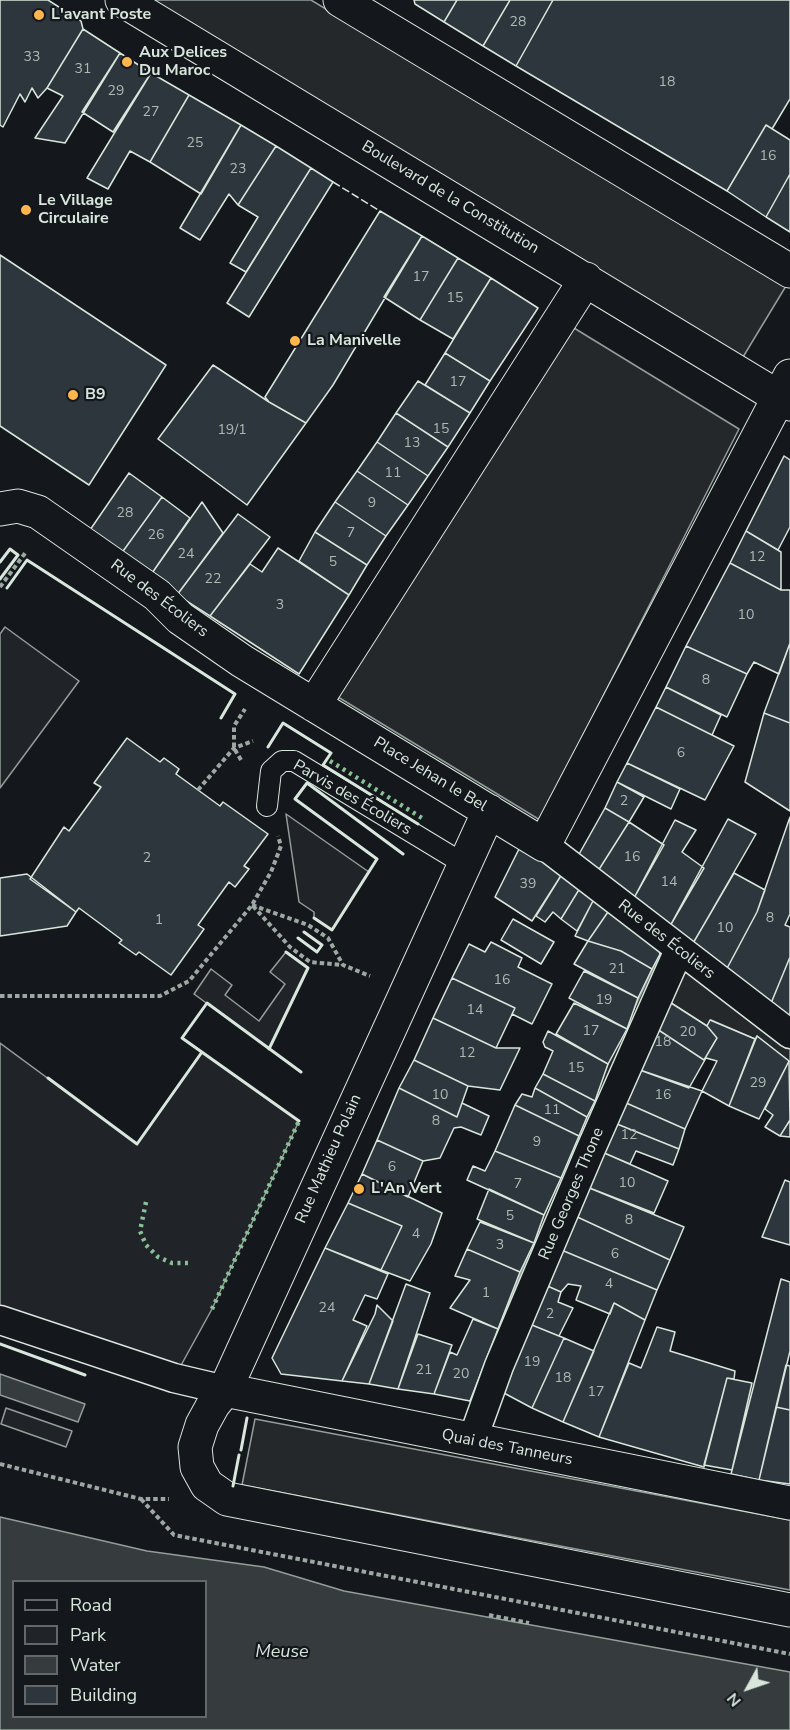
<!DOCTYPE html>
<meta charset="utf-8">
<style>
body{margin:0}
#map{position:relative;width:790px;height:1730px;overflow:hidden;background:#14181c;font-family:"Nunito Sans",sans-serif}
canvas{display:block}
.legend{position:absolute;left:12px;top:1580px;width:195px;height:138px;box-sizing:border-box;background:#14181c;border:2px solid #626a69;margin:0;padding:8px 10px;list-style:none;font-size:18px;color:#d8e6dc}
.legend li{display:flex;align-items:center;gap:12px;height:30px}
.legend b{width:30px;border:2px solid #626a69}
.north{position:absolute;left:718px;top:1658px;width:60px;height:60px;-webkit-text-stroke:4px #14181c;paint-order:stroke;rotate:230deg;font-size:16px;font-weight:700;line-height:24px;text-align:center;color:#d8e6dc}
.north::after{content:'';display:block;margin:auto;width:21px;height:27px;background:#d8e6dc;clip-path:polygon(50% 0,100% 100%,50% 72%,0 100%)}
</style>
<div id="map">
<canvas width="790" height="1730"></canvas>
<ul class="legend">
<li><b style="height:8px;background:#14181c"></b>Road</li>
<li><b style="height:16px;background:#202428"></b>Park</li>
<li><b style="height:16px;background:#363b3e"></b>Water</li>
<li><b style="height:16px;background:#2c363c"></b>Building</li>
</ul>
<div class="north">N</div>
</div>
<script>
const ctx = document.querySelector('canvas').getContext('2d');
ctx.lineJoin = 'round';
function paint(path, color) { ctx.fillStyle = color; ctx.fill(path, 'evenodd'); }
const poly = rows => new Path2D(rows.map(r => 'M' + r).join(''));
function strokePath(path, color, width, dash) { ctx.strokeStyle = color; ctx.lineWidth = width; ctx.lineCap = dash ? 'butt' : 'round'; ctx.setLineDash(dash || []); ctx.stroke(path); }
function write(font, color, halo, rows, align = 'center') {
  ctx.font = font + ' "Nunito Sans",sans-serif'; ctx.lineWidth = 4.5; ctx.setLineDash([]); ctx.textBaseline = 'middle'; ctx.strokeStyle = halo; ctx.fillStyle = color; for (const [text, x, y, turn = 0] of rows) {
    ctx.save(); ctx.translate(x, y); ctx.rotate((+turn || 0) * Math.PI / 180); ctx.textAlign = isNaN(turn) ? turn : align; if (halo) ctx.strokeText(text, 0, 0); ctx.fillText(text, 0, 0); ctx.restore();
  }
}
const green = poly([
 [5,627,79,681,0,788,0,634,5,627],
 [286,814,369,872,332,930,314,918,314,912,299,902,286,814],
 [286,952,308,968,269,1049,194,994,211,969,232,985,225,995,259,1021,285,984,270,972,286,952],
 [0,1043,137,1144,202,1052,299,1121,212,1309,174,1378,0,1320,0,1043],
 [6,1408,72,1431,66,1447,1,1424,6,1408]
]);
paint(green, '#202428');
strokePath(green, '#939e99', 1.5);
const parking = poly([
 [150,0,311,0,786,286,743,357,150,0],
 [574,328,739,429,540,820,338,697,574,328],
 [656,942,790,1026,790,1062,757,1036,755,1039,711,1020,707,1026,668,1001,488,1396,470,1401,544,1215,608,1064,660,954,656,942],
 [255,1419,790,1520,790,1590,242,1485,255,1419]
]);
paint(parking, '#24282b');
strokePath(parking, '#939e99', 1.5);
const water = poly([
 [0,1374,85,1404,78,1422,0,1395,0,1374],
 [0,1517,147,1551,264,1567,344,1591,790,1672,790,1730,0,1730,0,1517],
 [14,1582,206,1582,206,1716,14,1716,14,1582]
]);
paint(water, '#363b3e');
strokePath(water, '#939e99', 1.5);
const building = poly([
 [0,0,48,0,81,21,83,29,47,88,38,98,32,88,25,102,20,94,3,127,0,125,0,0],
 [414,0,457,0,444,22,415,4,414,0],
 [457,0,510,0,483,46,444,22,457,0],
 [510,0,553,0,516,66,483,46,510,0],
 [553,0,790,0,790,99,772,129,766,125,727,191,516,66,553,0],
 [83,29,120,53,65,143,35,138,63,96,47,88,83,29],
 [120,53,151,73,113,132,82,112,120,53],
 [151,73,189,95,150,162,130,151,108,189,87,178,151,73],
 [189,95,241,125,201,194,150,162,189,95],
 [241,125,276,146,238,205,229,194,200,240,180,228,241,125],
 [766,125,790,140,790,174,766,217,727,191,766,125],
 [276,146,311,168,246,272,230,263,258,217,238,205,276,146],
 [311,168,333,182,249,317,227,303,311,168],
 [790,174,790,232,766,217,790,174],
 [380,211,422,236,333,385,306,423,269,402,265,397,380,211],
 [422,236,458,258,420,320,384,297,422,236],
 [0,255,166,365,89,485,0,426,0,255],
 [458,258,491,278,453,339,420,320,458,258],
 [491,278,538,308,490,381,445,353,491,278],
 [445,353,490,381,470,413,425,385,445,353],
 [213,365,269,402,306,423,247,505,158,439,213,365],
 [418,381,470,413,448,447,396,413,418,381],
 [396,413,448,447,428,476,377,442,396,413],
 [377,442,428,476,408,505,357,471,377,442],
 [784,456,790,460,790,527,778,550,746,531,784,456],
 [357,471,408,505,386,536,335,502,357,471],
 [129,473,162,497,121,554,90,530,129,473],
 [162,497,190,518,150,576,121,554,162,497],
 [202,502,223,533,177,595,150,576,202,502],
 [335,502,386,536,367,565,315,532,335,502],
 [238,514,270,537,210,616,177,595,238,514],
 [746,531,781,552,781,590,730,563,746,531],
 [315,532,367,565,349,595,299,561,315,532],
 [278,548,349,595,299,674,210,616,250,564,262,572,278,548],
 [730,563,781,590,790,590,790,643,779,674,754,662,747,674,686,646,730,563],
 [790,643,790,723,764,713,790,643],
 [686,646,747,674,727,717,666,687,686,646],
 [666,687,721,715,712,735,656,707,666,687],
 [656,707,734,746,705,800,627,763,656,707],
 [764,713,790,723,790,811,745,782,764,713],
 [127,738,160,762,164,758,179,769,176,774,220,806,223,802,268,834,244,866,249,869,235,887,229,882,198,925,204,929,171,975,139,952,136,955,119,943,122,940,79,908,76,912,30,879,64,827,69,831,101,787,94,783,127,738],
 [627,763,680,789,671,809,617,782,627,763],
 [617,782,644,797,629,822,605,808,617,782],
 [605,808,629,822,598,871,578,856,605,808],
 [790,817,790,914,785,925,790,927,790,957,767,1013,724,974,757,912,790,817],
 [728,819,756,834,692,945,670,926,728,819],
 [675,820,696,830,682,852,704,868,670,926,634,898,675,820],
 [629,822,664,845,634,898,598,871,629,822],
 [521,845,562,874,532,921,495,897,521,845],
 [734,873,765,890,757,912,724,974,692,945,734,873],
 [27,874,76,912,67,926,0,936,0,878,27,874],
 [562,874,580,888,561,919,553,912,545,922,536,916,562,874],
 [580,888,594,899,577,931,561,919,580,888],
 [594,899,610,909,588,941,575,936,594,899],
 [610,909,656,942,660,954,652,969,621,951,588,941,610,909],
 [513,919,554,942,541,964,501,940,513,919],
 [588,941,621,951,652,969,638,998,574,964,588,941],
 [491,942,522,958,518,967,552,984,532,1024,512,1014,515,1008,452,978,469,944,485,952,491,942],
 [790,957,790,1026,767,1013,790,957],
 [584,971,638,998,627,1029,569,998,584,971],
 [452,978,515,1008,496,1048,433,1018,452,978],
 [668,1001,707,1026,717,1038,704,1060,654,1027,668,1001],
 [574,1003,627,1029,608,1064,556,1034,574,1003],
 [433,1018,496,1048,520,1048,500,1090,468,1086,414,1060,433,1018],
 [710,1020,755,1039,729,1106,702,1091,717,1061,706,1058,704,1060,717,1038,707,1026,710,1020],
 [654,1027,704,1060,706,1058,689,1088,637,1069,654,1027],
 [548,1031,608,1064,595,1101,543,1074,553,1051,545,1047,543,1042,548,1031],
 [757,1036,789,1061,759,1119,729,1106,757,1036],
 [414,1060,468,1086,457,1117,399,1088,414,1060],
 [789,1061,790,1120,780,1136,765,1127,773,1115,765,1109,789,1061],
 [637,1069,702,1091,685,1129,624,1102,637,1069],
 [543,1074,595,1101,587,1117,535,1088,543,1074],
 [399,1088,457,1117,462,1103,489,1116,481,1135,461,1127,454,1128,440,1158,423,1161,377,1140,399,1088],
 [535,1088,587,1117,579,1136,515,1105,522,1094,532,1097,535,1088],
 [624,1102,685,1129,679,1149,617,1124,624,1102],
 [515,1105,579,1136,561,1178,495,1151,515,1105],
 [790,1120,790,1137,780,1136,790,1120],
 [617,1124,679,1149,673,1165,636,1151,630,1164,602,1152,617,1124],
 [377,1140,423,1161,408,1197,362,1174,377,1140],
 [495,1151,561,1178,544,1215,467,1180,473,1166,485,1171,495,1151],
 [602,1152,668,1181,654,1213,587,1187,602,1152],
 [362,1174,442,1213,431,1244,410,1281,381,1270,402,1226,348,1203,362,1174],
 [785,1180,790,1182,790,1245,762,1237,785,1180],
 [587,1187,684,1227,670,1260,573,1215,587,1187],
 [489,1189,544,1215,534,1243,477,1219,489,1189],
 [348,1203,402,1226,381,1270,325,1248,348,1203],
 [573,1215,670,1260,657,1290,559,1249,573,1215],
 [480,1222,534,1243,520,1272,467,1249,480,1222],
 [325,1248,388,1274,377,1299,365,1295,353,1320,367,1326,342,1381,281,1374,272,1358,325,1248],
 [467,1249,520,1272,498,1329,450,1308,470,1280,455,1276,467,1249],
 [559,1249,657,1290,645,1320,614,1303,610,1314,576,1300,581,1286,568,1284,561,1292,543,1284,559,1249],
 [781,1279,790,1282,790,1351,759,1480,731,1474,781,1279],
 [406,1284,430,1293,398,1389,369,1384,406,1284],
 [543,1284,561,1292,558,1302,573,1308,559,1336,527,1323,543,1284],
 [614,1303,645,1320,599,1437,563,1422,614,1303],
 [377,1305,393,1321,369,1384,342,1381,375,1314,377,1305],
 [473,1319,498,1329,470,1401,434,1394,450,1352,457,1355,473,1319],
 [527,1323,564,1338,532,1408,502,1392,527,1323],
 [657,1327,675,1332,670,1351,735,1371,734,1379,727,1378,704,1467,599,1437,629,1363,641,1368,657,1327],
 [418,1334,452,1345,434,1394,398,1389,418,1334],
 [564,1338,594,1351,563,1422,532,1408,564,1338],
 [786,1365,790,1366,790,1410,776,1407,786,1365],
 [727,1378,752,1383,732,1470,704,1465,727,1378],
 [776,1407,790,1410,790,1484,759,1480,776,1407]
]);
paint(building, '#2c363c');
strokePath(building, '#d8e6dc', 1.5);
const service = poly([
 [267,806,271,771,282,761,294,761,464,864]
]);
const pedestrian = poly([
 [544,845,790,1034],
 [0,1320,174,1378,225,1390],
 [472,1441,499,1366,590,1151,679,950]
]);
const minor = poly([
 [122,0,790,404],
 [340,0,790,271],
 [0,509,18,506,38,512,157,595,180,618,242,661,544,845,790,376],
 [314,705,586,279],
 [489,811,225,1390,213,1405,202,1425,195,1447,197,1467,207,1485,227,1499,790,1610],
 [225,1390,790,1503]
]);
strokePath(service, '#d8e6dc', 22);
strokePath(pedestrian, '#d8e6dc', 31);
strokePath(minor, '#d8e6dc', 35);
strokePath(poly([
 [0,587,26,552],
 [241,760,234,748,234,726,245,709],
 [198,790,234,748,253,741],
 [252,905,308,925,328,938,343,965,370,976],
 [253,906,290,947,310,962,342,965],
 [0,996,160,996,189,981,252,905,271,872,281,846,278,836],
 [0,1464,141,1499,169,1499],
 [141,1499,174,1535,790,1654],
 [489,1615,529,1623]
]), '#9da8a2', 4, [4.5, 3]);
strokePath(service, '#14181c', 20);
strokePath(pedestrian, '#14181c', 28);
strokePath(minor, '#14181c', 33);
strokePath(poly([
 [330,761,422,818],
 [146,1202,140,1231,146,1245,158,1257,172,1263,190,1263],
 [212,1309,299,1121]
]), '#8ac095', 4.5, [3, 4.5]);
strokePath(poly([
 [333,182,380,211]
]), '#d8e6dc', 1.5, [8, 3]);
strokePath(poly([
 [0,562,10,549,18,555,0,579],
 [7,588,27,560,235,694,221,718],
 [268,747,283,723,331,753,323,765,418,824],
 [314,918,332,930,377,859,295,799,307,783,403,854],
 [298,938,317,952,322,945,304,932],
 [269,1049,308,968,286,952],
 [48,1078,137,1144,202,1052],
 [299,1121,182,1038,207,1003,301,1072],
 [0,1344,85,1375],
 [241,1450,247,1418],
 [233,1486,239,1455]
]), '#d8e6dc', 3);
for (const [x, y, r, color] of [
 [39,15,6,"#ffb74d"],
 [127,62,6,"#ffb74d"],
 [26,210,6,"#ffb74d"],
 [295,341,6,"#ffb74d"],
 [73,395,6,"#ffb74d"],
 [359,1189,6,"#ffb74d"]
]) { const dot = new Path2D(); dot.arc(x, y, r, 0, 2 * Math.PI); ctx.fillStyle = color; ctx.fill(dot); strokePath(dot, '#14181c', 2); }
write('14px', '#adbab4', null, [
 ["28",518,23],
 ["33",32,58],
 ["31",83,70],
 ["18",667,83],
 ["29",116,92],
 ["27",151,113],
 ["25",195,144],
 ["16",768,157],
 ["23",238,170],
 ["17",421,278],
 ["15",455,299],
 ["17",458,383],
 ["15",441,430],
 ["19/1",232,431],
 ["13",412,444],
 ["11",393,474],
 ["9",372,504],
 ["28",125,514],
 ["7",351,534],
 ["26",156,536],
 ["24",186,555],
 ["12",757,558],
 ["5",333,563],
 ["22",213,580],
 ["3",280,606],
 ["10",746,616],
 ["8",706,681],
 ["6",681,754],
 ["2",624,802],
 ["16",632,858],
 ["2",147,859],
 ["14",669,883],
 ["39",528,885],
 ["8",770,919],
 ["1",159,921],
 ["10",725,929],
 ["21",617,970],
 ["16",502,981],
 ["19",604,1001],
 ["14",475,1011],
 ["17",591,1032],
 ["20",688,1033],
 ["18",663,1043],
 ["12",467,1054],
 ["15",576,1069],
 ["29",758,1084],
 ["10",440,1096],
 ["16",663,1096],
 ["11",552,1111],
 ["8",436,1122],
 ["12",629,1136],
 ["9",537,1143],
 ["6",392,1168],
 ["10",627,1184],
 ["7",518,1185],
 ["5",510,1217],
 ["8",629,1221],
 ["4",416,1235],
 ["3",500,1246],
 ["6",615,1255],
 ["4",609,1285],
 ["1",486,1294],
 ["24",327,1309],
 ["2",550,1315],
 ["19",532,1363],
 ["21",424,1371],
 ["20",461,1375],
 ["18",563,1379],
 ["17",596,1393]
]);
write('bold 16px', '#d8e6dc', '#14181c', [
 ["L'avant Poste",51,15],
 ["Aux Delices",139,53],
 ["Du Maroc",139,71],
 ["Le Village",38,201],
 ["Circulaire",38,219],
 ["La Manivelle",307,341],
 ["B9",85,395],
 ["L'An Vert",371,1189]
], 'left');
write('16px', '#d8e6dc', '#14181c', [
 ["Boulevard de la Constitution",450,198,31],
 ["Rue des Écoliers",159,599,37],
 ["Place Jehan le Bel",430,775,31],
 ["Parvis des Écoliers",352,798,30],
 ["Rue des Écoliers",666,940,38],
 ["Rue Mathieu Polain",329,1159,-66],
 ["Rue Georges Thone",572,1194,-67],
 ["Quai des Tanneurs",507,1448,11]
]);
write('italic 18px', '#d8e6dc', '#14181c', [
 ["Meuse",282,1653]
]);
</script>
